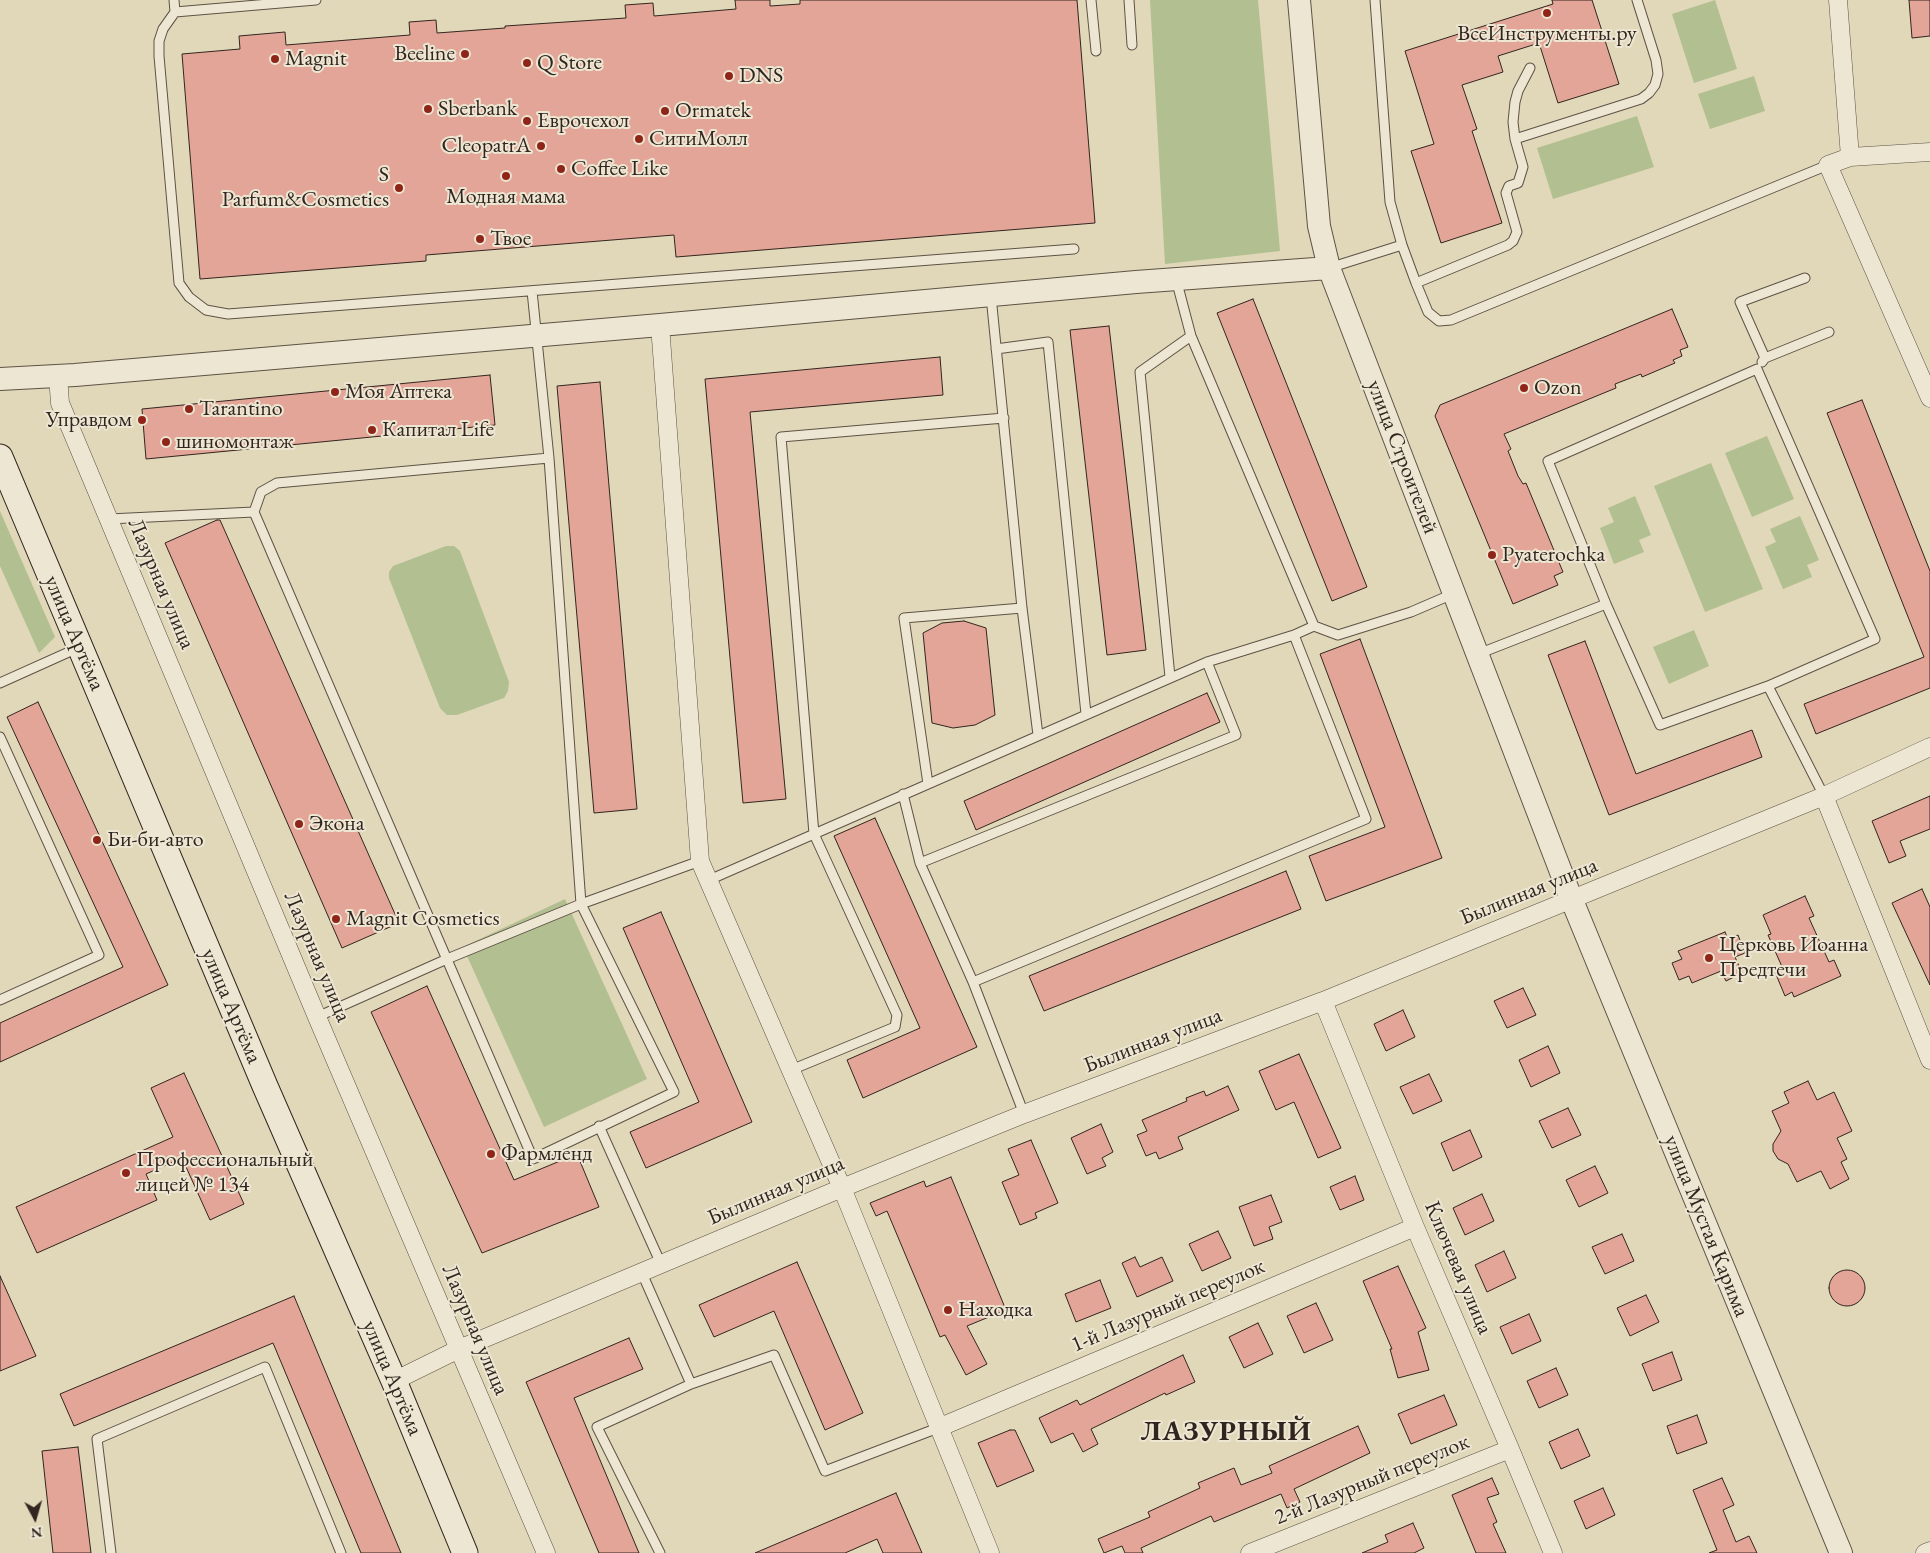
<!DOCTYPE html>
<meta charset="utf-8">
<style>
body{margin:0}
#map{position:relative;width:1930px;height:1553px;overflow:hidden;background:#e1d8b9;font-family:"EB Garamond",serif}
canvas{display:block}
.north{position:absolute;left:10px;top:1493px;width:50px;height:50px;-webkit-text-stroke:4px #ece6d2;paint-order:stroke;rotate:174deg;font-size:14px;font-weight:700;line-height:20px;text-align:center;color:#32251f}
.north::after{content:'';display:block;margin:auto;width:18px;height:22px;background:#32251f;clip-path:polygon(50% 0,100% 100%,50% 72%,0 100%)}
</style>
<div id="map">
<canvas width="1930" height="1553"></canvas>
<div class="north">N</div>
</div>
<script>
const ctx = document.querySelector('canvas').getContext('2d');
ctx.lineJoin = 'round';
function paint(path, color) { ctx.fillStyle = color; ctx.fill(path, 'evenodd'); }
const poly = rows => new Path2D(rows.map(r => 'M' + r).join(''));
function strokePath(path, color, width, dash) { ctx.strokeStyle = color; ctx.lineWidth = width; ctx.lineCap = dash ? 'butt' : 'round'; ctx.setLineDash(dash || []); ctx.stroke(path); }
function write(font, color, halo, rows, align = 'center') {
  ctx.font = font + ' "EB Garamond",serif'; ctx.lineWidth = 4; ctx.setLineDash([]); ctx.textBaseline = 'middle'; ctx.strokeStyle = halo; ctx.fillStyle = color; for (const [text, x, y, turn = 0] of rows) {
    ctx.save(); ctx.translate(x, y); ctx.rotate((+turn || 0) * Math.PI / 180); ctx.textAlign = isNaN(turn) ? turn : align; if (halo) ctx.strokeText(text, 0, 0); ctx.fillText(text, 0, 0); ctx.restore();
  }
}
paint(poly([
 [1150,0,1258,0,1280,251,1165,264],
 [1715,0,1737,69,1694,83,1672,14],
 [1754,76,1765,111,1710,129,1698,94],
 [1637,116,1654,167,1553,199,1537,148],
 [1767,436,1794,499,1752,517,1725,453],
 [1711,463,1763,589,1705,612,1654,486],
 [1635,496,1651,535,1639,540,1644,552,1614,564,1600,528,1614,522,1608,508],
 [0,511,55,637,39,653,0,566],
 [1800,516,1819,560,1807,565,1812,577,1783,589,1765,547,1776,542,1770,529],
 [446,546,454,546,460,551,509,682,508,691,504,698,457,715,447,715,440,708,389,578,389,572,393,566],
 [1694,630,1709,666,1669,684,1653,647],
 [565,899,647,1079,544,1127,463,947]
]), '#b2bf90');
const building = poly([
 [735,0,770,0,770,6,800,4,800,0,1077,0,1095,223,676,257,674,235,426,255,426,261,200,279,182,54,240,49,239,36,285,32,286,45,410,35,409,22,436,20,437,33,505,28,505,26,626,18,625,5,653,3,654,16,736,9,735,0],
 [1552,0,1592,0,1619,84,1558,103,1539,43,1498,56,1503,72,1462,85,1477,129,1472,131,1502,223,1441,243,1411,151,1434,144,1405,51,1553,4,1552,0],
 [1909,0,1930,0,1930,36,1912,38,1909,0],
 [1253,299,1367,587,1332,601,1217,313,1253,299],
 [1672,309,1688,347,1680,350,1682,356,1673,360,1675,363,1642,377,1641,374,1615,384,1616,388,1504,434,1511,449,1508,451,1518,476,1523,484,1526,483,1563,572,1554,576,1558,585,1513,604,1435,416,1440,405,1672,309],
 [1109,326,1146,650,1107,655,1070,330,1109,326],
 [940,357,943,395,750,412,786,799,743,803,705,379,940,357],
 [490,375,495,425,146,459,142,409,490,375],
 [600,382,637,809,594,813,557,386,600,382],
 [1862,400,1930,571,1930,688,1816,734,1804,704,1924,657,1827,413,1862,400],
 [217,520,220,520,399,923,342,948,165,543,217,520],
 [964,621,986,628,995,715,975,725,953,728,932,723,923,633,942,623,964,621],
 [1360,639,1442,858,1326,901,1309,856,1385,827,1320,654,1360,639],
 [1585,641,1636,774,1752,730,1762,757,1609,815,1548,655,1585,641],
 [1207,693,1220,722,976,830,964,801,1207,693],
 [38,702,168,985,0,1062,0,1023,123,967,7,717,38,702],
 [1930,796,1930,829,1900,841,1906,856,1889,863,1872,821,1930,796],
 [875,818,977,1047,863,1098,847,1060,920,1028,834,836,875,818],
 [1286,871,1301,909,1044,1011,1029,976,1286,871],
 [1922,889,1930,907,1930,985,1892,903,1922,889],
 [1805,896,1814,916,1809,918,1829,962,1834,960,1841,976,1794,997,1792,992,1785,996,1775,972,1783,969,1768,935,1771,934,1763,915,1805,896],
 [661,912,752,1122,646,1168,630,1132,699,1102,623,928,661,912],
 [1725,932,1728,939,1738,935,1745,953,1735,957,1742,973,1726,981,1721,971,1692,983,1689,976,1679,980,1672,963,1682,959,1678,951,1725,932],
 [427,986,514,1180,577,1154,599,1207,482,1253,371,1012,427,986],
 [1523,988,1536,1015,1507,1028,1494,1001,1523,988],
 [1403,1010,1415,1037,1386,1051,1374,1024,1403,1010],
 [1548,1046,1560,1073,1531,1087,1519,1060,1548,1046],
 [1299,1054,1341,1148,1318,1158,1294,1102,1276,1110,1259,1071,1299,1054],
 [184,1073,244,1204,210,1220,182,1158,146,1174,157,1200,37,1253,16,1207,173,1137,151,1088,184,1073],
 [1429,1074,1442,1101,1413,1114,1400,1087,1429,1074],
 [1808,1081,1817,1100,1834,1092,1852,1131,1837,1138,1847,1159,1841,1162,1849,1179,1830,1189,1821,1171,1797,1182,1788,1164,1778,1159,1773,1151,1773,1144,1781,1131,1772,1111,1789,1103,1784,1092,1808,1081],
 [1228,1086,1239,1110,1178,1137,1183,1149,1159,1159,1156,1152,1146,1156,1137,1135,1147,1131,1142,1120,1187,1101,1186,1098,1204,1091,1206,1096,1228,1086],
 [1568,1108,1581,1135,1552,1148,1539,1121,1568,1108],
 [1101,1124,1113,1152,1102,1158,1106,1166,1087,1174,1071,1138,1101,1124],
 [1470,1130,1482,1157,1453,1171,1441,1143,1470,1130],
 [1031,1140,1058,1203,1035,1213,1037,1218,1020,1225,1002,1182,1019,1175,1008,1149,1031,1140],
 [1595,1166,1608,1193,1579,1207,1566,1180,1595,1166],
 [1355,1176,1364,1200,1340,1210,1330,1187,1355,1176],
 [951,1177,1006,1310,967,1326,987,1364,966,1375,945,1335,940,1337,887,1211,876,1216,870,1203,924,1181,926,1187,951,1177],
 [1482,1194,1494,1221,1465,1235,1453,1208,1482,1194],
 [1271,1195,1282,1222,1269,1227,1273,1239,1254,1246,1239,1207,1271,1195],
 [1218,1231,1231,1258,1202,1271,1189,1244,1218,1231],
 [1622,1234,1634,1261,1605,1274,1592,1247,1622,1234],
 [1504,1251,1516,1278,1487,1292,1475,1265,1504,1251],
 [1135,1257,1140,1267,1162,1257,1173,1281,1137,1297,1122,1263,1135,1257],
 [797,1262,863,1413,825,1430,774,1311,714,1337,699,1305,797,1262],
 [1398,1266,1426,1328,1418,1332,1429,1370,1398,1378,1390,1349,1392,1349,1363,1281,1398,1266],
 '1829 1288a18 18 0 1 1 36 0a18 18 0 1 1-36 0Z',
 [0,1276,36,1356,0,1371,0,1276],
 [1100,1280,1111,1308,1076,1322,1065,1294,1100,1280],
 [1646,1295,1659,1322,1630,1336,1617,1308,1646,1295],
 [294,1296,401,1553,361,1553,273,1343,74,1426,60,1394,294,1296],
 [1316,1303,1333,1340,1304,1353,1287,1316,1316,1303],
 [1529,1314,1541,1341,1512,1354,1500,1327,1529,1314],
 [1258,1323,1273,1354,1244,1368,1229,1337,1258,1323],
 [629,1338,643,1369,574,1398,639,1553,599,1553,526,1382,629,1338],
 [1672,1352,1682,1380,1653,1391,1642,1364,1672,1352],
 [1183,1355,1195,1382,1166,1395,1165,1393,1091,1429,1098,1444,1083,1452,1073,1433,1051,1443,1039,1418,1077,1400,1080,1405,1183,1355],
 [1556,1368,1568,1395,1539,1408,1527,1381,1556,1368],
 [1444,1395,1457,1425,1411,1444,1398,1414,1444,1395],
 [1697,1415,1707,1443,1677,1454,1667,1426,1697,1415],
 [1358,1426,1370,1453,1294,1489,1300,1502,1287,1508,1281,1494,1214,1522,1211,1516,1141,1548,1143,1553,1125,1553,1122,1546,1104,1553,1098,1539,1150,1517,1148,1512,1200,1488,1198,1483,1234,1468,1241,1485,1272,1473,1269,1466,1358,1426],
 [1578,1429,1590,1456,1561,1469,1549,1442,1578,1429],
 [1010,1430,1015,1430,1034,1471,997,1487,978,1443,1010,1430],
 [78,1447,91,1553,53,1553,42,1451,78,1447],
 [1492,1478,1499,1494,1487,1498,1497,1522,1493,1524,1506,1553,1476,1553,1452,1495,1492,1478],
 [1722,1478,1734,1505,1723,1510,1736,1542,1749,1536,1757,1553,1709,1553,1717,1550,1693,1490,1722,1478],
 [1603,1488,1615,1515,1586,1529,1574,1501,1603,1488],
 [896,1493,922,1553,883,1553,877,1539,845,1553,755,1553,896,1493],
 [1413,1523,1424,1548,1414,1553,1362,1553,1388,1542,1385,1535,1413,1523]
]);
paint(building, '#e2a597');
strokePath(building, '#32251f', 1);
const service = poly([
 [174,0,175,12,316,0],
 [1091,0,1096,51],
 [1129,0,1132,45],
 [1375,0,1390,202,1402,245,1416,283,1428,312,1439,321,1451,320,1828,165],
 [175,12,163,29,159,41,159,56,179,283,189,297,206,310,228,314,1074,249],
 [1515,139,1513,122,1515,102,1518,91,1530,68],
 [1329,268,1402,245],
 [1176,279,1191,336,1314,626],
 [1416,283,1508,245,1513,241,1517,232,1506,193,1509,186,1518,183,1523,167,1515,139,1641,99,1649,93,1655,85,1658,74,1656,60,1637,0],
 [991,296,1022,608,1038,735],
 [996,349,1048,342,1086,714],
 [1765,358,1740,302,1805,278],
 [1762,362,1765,358,1829,332],
 [254,512,261,492,277,483,549,458],
 [109,519,254,512,533,1159,674,1092,581,904,549,458,532,291],
 [1606,604,1548,461,1757,369,1875,639,1768,686],
 [1478,654,1606,604,1660,725,1768,686,1824,796],
 [1170,677,1140,372,1191,336],
 [0,683,80,647],
 [0,737,99,955,0,1000],
 [928,784,904,618,1022,608],
 [903,794,920,863,973,982,1024,1114],
 [920,863,1236,735,1207,662],
 [709,880,1207,662,1294,635,1314,626,1338,635,1411,612,1455,593],
 [973,982,1366,819,1294,635],
 [317,1017,447,959,581,904,700,861],
 [791,1070,895,1027,897,1015,814,834,781,437,1004,418],
 [599,1126,661,1264],
 [641,1271,691,1384,774,1355,825,1471,938,1428],
 [111,1553,97,1439,265,1367,341,1553],
 [660,1553,597,1427,691,1384]
]);
const minor = poly([
 [1838,0,1850,157,1828,165,1930,398],
 [1850,157,1930,152],
 [660,325,700,861,842,1188,990,1553],
 [58,376,60,403,317,1017,546,1553],
 [1824,796,1930,1060],
 [1323,1001,1415,1227,1510,1449,1553,1553],
 [394,1381,459,1349,842,1188,1024,1114,1323,1001,1824,796,1930,747],
 [938,1428,1415,1227],
 [1250,1553,1510,1449],
 [1925,1553,1930,1551]
]);
const tertiary = poly([
 [1299,0,1319,226,1329,268,1571,898,1841,1553],
 [0,379,75,375,660,325,1136,282,1329,268]
]);
const secondary = poly([
 [0,457,265,1086,394,1381,465,1553]
]);
strokePath(service, '#5e5246', 11);
strokePath(minor, '#5e5246', 19);
strokePath(tertiary, '#5e5246', 24);
strokePath(secondary, '#32251f', 27);
strokePath(service, '#ece6d2', 9);
strokePath(minor, '#ece6d2', 18);
strokePath(tertiary, '#ece6d2', 22);
strokePath(secondary, '#ece6d2', 25);
for (const [x, y, r, color] of [
 [1547,13,5,"#8f2418"],
 [465,54,5,"#8f2418"],
 [275,59,5,"#8f2418"],
 [527,63,5,"#8f2418"],
 [729,76,5,"#8f2418"],
 [428,109,5,"#8f2418"],
 [665,111,5,"#8f2418"],
 [527,121,5,"#8f2418"],
 [639,139,5,"#8f2418"],
 [541,146,5,"#8f2418"],
 [561,169,5,"#8f2418"],
 [506,176,5,"#8f2418"],
 [399,188,5,"#8f2418"],
 [480,239,5,"#8f2418"],
 [1524,388,5,"#8f2418"],
 [335,392,5,"#8f2418"],
 [189,409,5,"#8f2418"],
 [142,420,5,"#8f2418"],
 [372,430,5,"#8f2418"],
 [166,442,5,"#8f2418"],
 [1492,555,5,"#8f2418"],
 [299,824,5,"#8f2418"],
 [97,840,5,"#8f2418"],
 [336,919,5,"#8f2418"],
 [1709,958,5,"#8f2418"],
 [491,1154,5,"#8f2418"],
 [126,1173,5,"#8f2418"],
 [948,1310,5,"#8f2418"]
]) { const dot = new Path2D(); dot.arc(x, y, r, 0, 2 * Math.PI); ctx.fillStyle = color; ctx.fill(dot); strokePath(dot, '#ece6d2', 2); }
write('22px', '#32251f', '#ece6d2', [
 ["ВсеИнструменты.ру",1547,34,"center"],
 ["Beeline",455,54,"right"],
 ["Magnit",285,59],
 ["Q Store",537,63],
 ["DNS",739,76],
 ["Sberbank",438,109],
 ["Ormatek",675,111],
 ["Еврочехол",537,121],
 ["СитиМолл",649,139],
 ["CleopatrA",531,146,"right"],
 ["Coffee Like",571,169],
 ["S",389,175,"right"],
 ["Parfum&Cosmetics",389,200,"right"],
 ["Модная мама",506,197,"center"],
 ["Твое",490,239],
 ["Ozon",1534,388],
 ["Моя Аптека",345,392],
 ["Tarantino",199,409],
 ["Управдом",132,420,"right"],
 ["Капитал Life",382,430],
 ["шиномонтаж",176,442],
 ["Pyaterochka",1502,555],
 ["Экона",309,824],
 ["Би-би-авто",107,840],
 ["Magnit Cosmetics",346,919],
 ["Церковь Иоанна",1719,945],
 ["Предтечи",1719,970],
 ["Фармленд",501,1154],
 ["Профессиональный",136,1160],
 ["лицей № 134",136,1185],
 ["Находка",958,1310]
], 'left');
write('22px', '#32251f', '#ece6d2', [
 ["улица Строителей",1402,457,69],
 ["Лазурная улица",161,584,67],
 ["улица Артёма",74,633,67],
 ["Былинная улица",1529,892,-22],
 ["Лазурная улица",317,957,67],
 ["улица Артёма",231,1006,67],
 ["Былинная улица",1153,1041,-21],
 ["Былинная улица",776,1191,-23],
 ["улица Мустая Карима",1706,1226,68],
 ["Ключевая улица",1458,1268,67],
 ["1-й Лазурный переулок",1168,1306,-23],
 ["Лазурная улица",475,1330,67],
 ["улица Артёма",392,1378,67],
 ["2-й Лазурный переулок",1372,1480,-22]
]);
ctx.letterSpacing = '1px';
write('bold 28px', '#32251f', '#ece6d2', [
 ["ЛАЗУРНЫЙ",1226,1432]
]);
ctx.letterSpacing = '0px';
</script>
